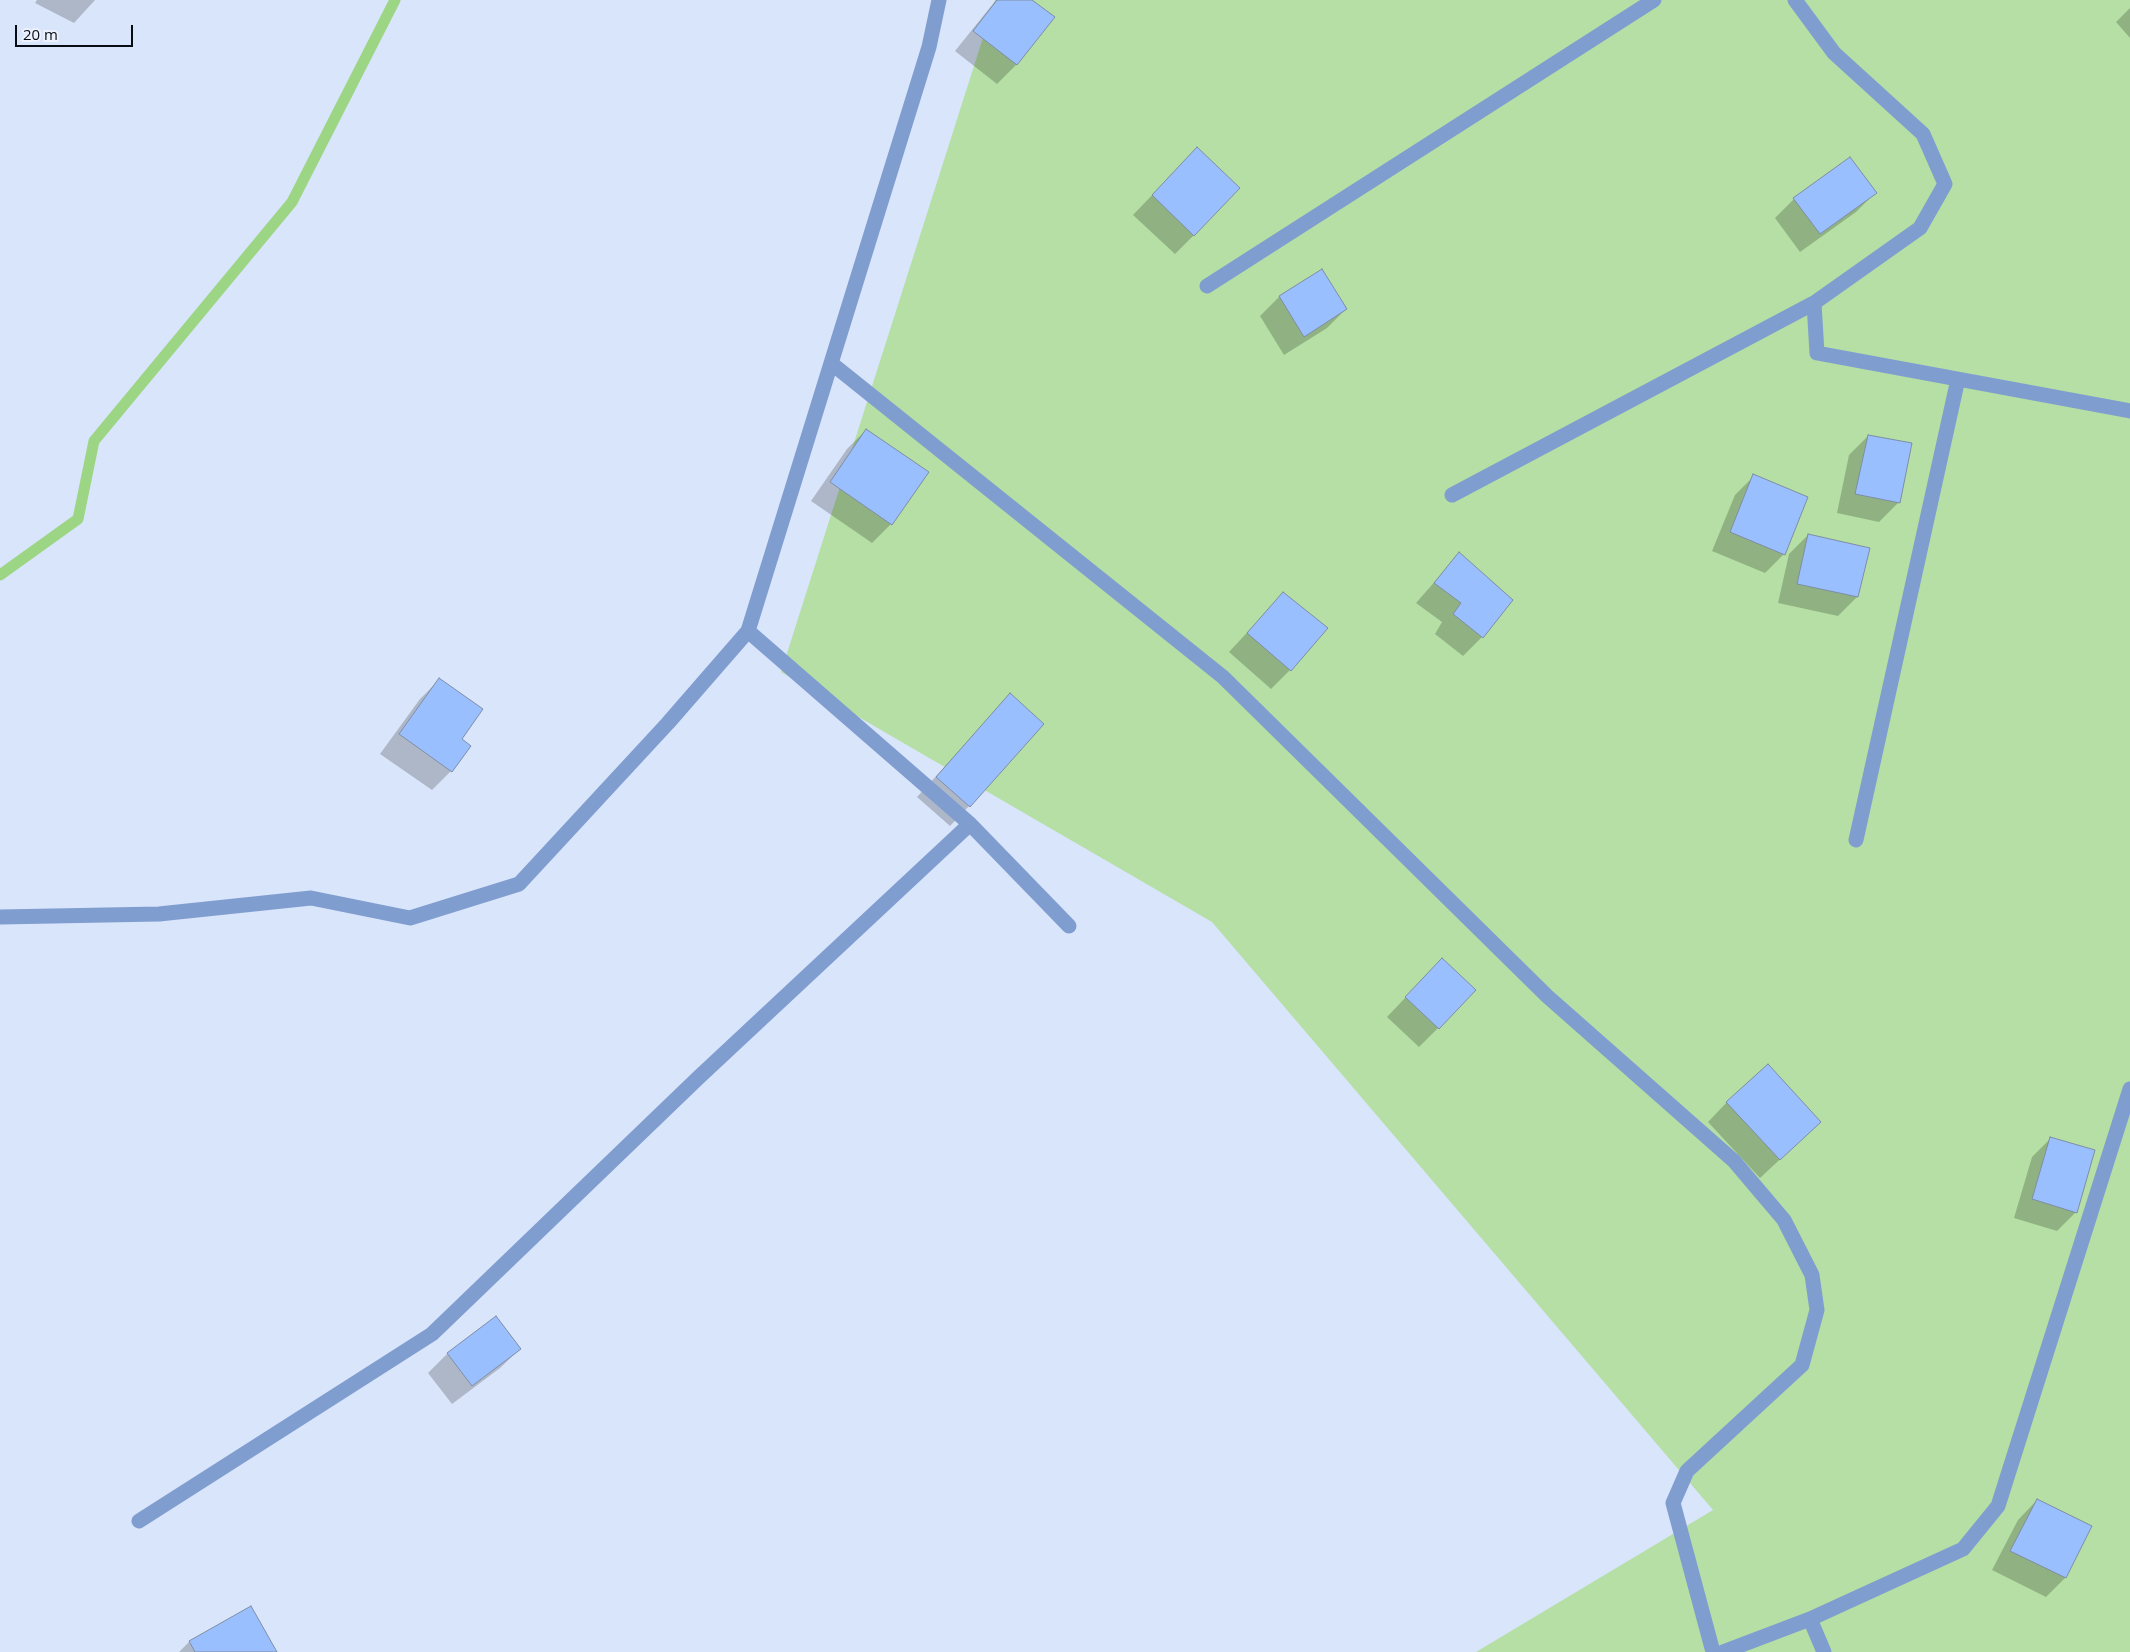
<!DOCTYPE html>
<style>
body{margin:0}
#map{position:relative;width:2130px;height:1652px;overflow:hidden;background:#d9e5fa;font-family:"Open Sans",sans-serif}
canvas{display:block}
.scale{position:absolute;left:15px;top:25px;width:118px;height:22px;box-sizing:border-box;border:2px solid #070c15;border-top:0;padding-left:6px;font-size:15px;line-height:18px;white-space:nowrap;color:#070c15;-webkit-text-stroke:4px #ecf2fd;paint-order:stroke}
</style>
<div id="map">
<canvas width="2130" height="1652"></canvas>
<div class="scale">20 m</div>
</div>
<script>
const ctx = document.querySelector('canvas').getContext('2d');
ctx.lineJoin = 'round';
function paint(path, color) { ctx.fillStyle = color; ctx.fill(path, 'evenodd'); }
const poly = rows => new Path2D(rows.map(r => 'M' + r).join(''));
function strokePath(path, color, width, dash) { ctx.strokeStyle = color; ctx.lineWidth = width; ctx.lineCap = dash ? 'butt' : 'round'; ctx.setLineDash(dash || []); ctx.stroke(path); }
paint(poly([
 [995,0,2130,0,2130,1652,1476,1652,1713,1510,1212,922,781,672]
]), '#b5dfa4');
paint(poly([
 [37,0,95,0,74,23,35,3],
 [996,0,1030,0,1053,17,1016,65,997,84,955,51],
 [2130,8,2130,38,2116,22],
 [1178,168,1194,235,1175,254,1133,215],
 [1875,193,1856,212,1800,252,1775,218,1794,199],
 [1322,271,1346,309,1327,328,1284,355,1260,316,1279,297],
 [866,430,891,524,872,543,811,501,847,449],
 [1868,436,1911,444,1898,503,1879,522,1837,513,1849,455],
 [1754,476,1784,554,1765,573,1712,551,1735,495],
 [1808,535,1857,597,1838,616,1778,603,1789,554],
 [1459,554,1482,637,1463,656,1435,634,1442,622,1416,603],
 [1283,594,1290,670,1271,689,1229,652],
 [439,680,460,739,469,746,451,771,432,790,380,754,420,699],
 [1010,695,969,806,950,826,917,797],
 [1442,959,1438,1028,1419,1047,1387,1017],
 [1727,1102,1820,1122,1760,1178,1708,1122],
 [2051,1138,2076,1212,2057,1231,2014,1218,2032,1157],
 [520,1349,500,1368,452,1404,428,1373,447,1354],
 [2037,1500,2090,1527,2065,1578,2046,1597,1992,1570,2018,1520],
 [189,1642,275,1652,179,1652]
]), '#0003');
strokePath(poly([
 [0,575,78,519,94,441,292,202,395,0]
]), '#9cd584', 11);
const building = poly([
 [997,0,1032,0,1055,17,1017,65,973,31,997,0],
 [1197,147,1240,188,1194,236,1152,195,1197,147],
 [1850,157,1877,193,1820,234,1793,198,1850,157],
 [1322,269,1347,309,1304,337,1279,296,1322,269],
 [866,429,929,472,892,525,830,482,866,429],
 [1868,435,1912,443,1900,503,1855,494,1868,435],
 [1753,474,1808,497,1785,555,1730,532,1753,474],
 [1808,534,1870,548,1858,597,1797,584,1808,534],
 [1459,552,1513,600,1483,638,1453,614,1461,603,1434,583,1459,552],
 [1283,592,1328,628,1291,671,1247,633,1283,592],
 [439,678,483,709,462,739,471,746,452,772,399,734,439,678],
 [1010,693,1044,724,970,807,936,777,1010,693],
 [1442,958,1476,990,1439,1029,1405,997,1442,958],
 [1768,1064,1821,1122,1780,1160,1726,1102,1768,1064],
 [2050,1137,2095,1150,2077,1213,2032,1199,2050,1137],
 [496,1316,521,1349,472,1386,447,1353,496,1316],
 [2037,1499,2092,1526,2066,1578,2010,1551,2037,1499],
 [251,1606,277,1652,195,1652,189,1641,251,1606]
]);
paint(building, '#9abffe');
strokePath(building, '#7f8da5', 1);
strokePath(poly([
 [1795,0,1834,53,1923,134,1945,184,1920,228,1814,303,1817,353,2130,411],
 [1207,286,1654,0],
 [831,363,1223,677,1547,996,1734,1161,1784,1220,1812,1275,1817,1310,1802,1365,1687,1471,1673,1503,1713,1652],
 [1452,495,1814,303],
 [748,631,970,824,1069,926],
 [1856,840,1958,379],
 [0,917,159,914,311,898,410,918,519,884,668,723,748,631,929,47,939,0],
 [139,1521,432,1334,698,1078,970,824],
 [1810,1619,1963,1549,1998,1506,2130,1089],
 [1723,1652,1810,1619,1824,1652]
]), '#809dd0', 15);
</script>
